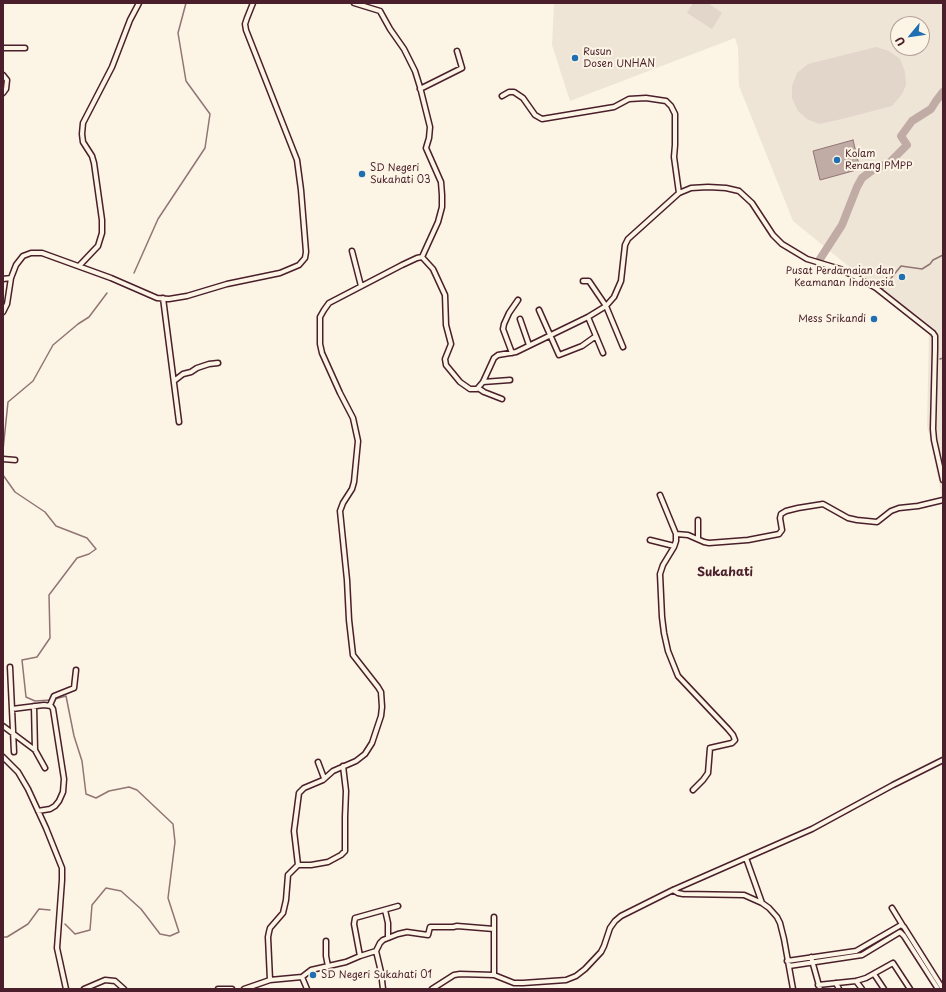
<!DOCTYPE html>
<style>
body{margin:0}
#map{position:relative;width:946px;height:992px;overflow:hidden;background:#fcf5e5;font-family:"Playpen Sans",sans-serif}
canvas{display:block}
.frame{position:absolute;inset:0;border:4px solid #4a1f2b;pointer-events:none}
.north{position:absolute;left:890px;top:16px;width:40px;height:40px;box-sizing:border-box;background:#fcf5e5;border:1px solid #b59f9b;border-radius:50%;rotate:241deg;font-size:11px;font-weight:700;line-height:16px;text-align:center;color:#4a1f2b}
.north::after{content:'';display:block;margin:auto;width:14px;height:18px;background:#1f6fb2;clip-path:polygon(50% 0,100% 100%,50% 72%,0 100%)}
</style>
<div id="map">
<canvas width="946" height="992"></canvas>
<div class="frame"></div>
<div class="north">U</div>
</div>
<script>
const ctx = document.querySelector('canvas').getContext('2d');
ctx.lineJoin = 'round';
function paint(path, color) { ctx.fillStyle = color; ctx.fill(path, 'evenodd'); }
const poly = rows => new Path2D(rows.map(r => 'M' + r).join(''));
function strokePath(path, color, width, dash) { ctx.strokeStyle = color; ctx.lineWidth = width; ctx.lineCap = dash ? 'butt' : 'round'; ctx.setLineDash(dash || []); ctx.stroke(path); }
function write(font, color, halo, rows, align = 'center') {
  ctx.font = font + ' "Playpen Sans",sans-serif'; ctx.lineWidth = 4; ctx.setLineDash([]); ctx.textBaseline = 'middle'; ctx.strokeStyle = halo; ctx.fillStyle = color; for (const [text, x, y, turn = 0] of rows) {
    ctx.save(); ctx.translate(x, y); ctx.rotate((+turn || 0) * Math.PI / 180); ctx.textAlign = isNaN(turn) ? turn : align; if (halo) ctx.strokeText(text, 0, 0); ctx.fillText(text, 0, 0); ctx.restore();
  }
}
paint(poly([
 [554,3,943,3,943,502,927,425,929,332,793,221,739,86,738,47,735,38,570,101,552,45],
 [898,24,922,24,922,48,898,48]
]), '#eee5d7');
paint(poly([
 [693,3,708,3,722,13,712,29,687,13],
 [876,47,889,51,900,59,905,72,906,85,902,94,892,106,842,119,819,124,807,119,798,111,792,98,792,86,797,73,808,64]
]), '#e2d5ca');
const water = poly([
 [853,140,860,169,820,180,813,151,853,140]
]);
paint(water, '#c0aca5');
strokePath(water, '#917474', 1);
strokePath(poly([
 [134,273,158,219,205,148,210,114,186,81,178,33,186,3],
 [883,288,901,266,922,269,930,264,933,260,943,255],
 [940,359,943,358],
 [3,450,8,402,33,381,53,345,78,324,89,317,107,293],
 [3,475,15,492,45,512,56,526,87,538,96,549,89,554,77,558,49,595,50,638,37,657,22,660,26,697,35,701,51,700],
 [55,699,66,696,74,736,82,761,86,794,96,798,109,791,129,787,137,790,173,824,175,842,168,898,179,932,170,936,160,934,141,909,121,891,106,888,92,905,90,930,75,934,65,924],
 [3,937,7,937,28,924,39,909,50,910]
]), '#917474', 1.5);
strokePath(poly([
 [820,259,842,225,857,187,862,178,874,169,889,163,907,145,901,136,912,121,931,109,936,101,943,92],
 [819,269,819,267]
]), '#c0aca5', 8);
const minor = poly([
 [354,3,380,11,390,29,404,49,415,71,420,87,430,127,429,138,426,148,441,182,442,195,442,207,438,222,422,257],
 [3,48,25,48],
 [3,75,7,80,6,89,3,93],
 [420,89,462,68,457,51],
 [502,96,509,92,514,92,523,98,535,115,542,119,614,107,629,99,646,98,666,101,671,106,675,114,675,145,674,157,679,193],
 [352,251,361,286],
 [79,266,98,246,102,233,102,220,94,163,92,156,83,142,82,134,83,123,112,67,130,20,139,3],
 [3,279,11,278],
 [583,281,589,281,606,306,623,347],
 [163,298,179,422],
 [539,310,559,355,582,346,596,336],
 [3,312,7,304,11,278,16,265,23,256,31,253,42,253,111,278,157,298,169,299,187,296,227,284,280,273,299,265,305,258,306,252,301,190,297,160,246,30,245,24,247,18,253,3],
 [588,317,603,353],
 [520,319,529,345],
 [512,353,503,329,504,324,509,313,518,300],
 [174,381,183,374,191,372,197,368,209,364,218,363],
 [483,382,510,380],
 [478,388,484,392,502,399],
 [3,459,15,460],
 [660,495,676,534,676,541,674,547,663,565,660,574,662,617,664,633,668,651,678,676,728,729,733,735,735,740,732,743,710,748,708,773,703,780,693,790],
 [698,520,698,539],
 [676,534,688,535,704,542,709,543,748,540,779,534,782,530,780,518,781,514,786,511,798,508,823,504,848,518,857,520,877,522,891,511,899,508,918,506,943,500],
 [650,540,674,546],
 [10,667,14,752],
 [50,705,54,696,74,688,76,670],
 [34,706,35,750],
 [12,709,44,705,51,706,53,709,64,779,63,792,59,801,55,806,50,809,38,811],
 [3,726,35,750,45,768],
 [3,757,18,772,28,789,46,828,62,868,62,880,57,948,66,989],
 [318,762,324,778],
 [746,858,762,903],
 [298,865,311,865,328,862,341,855,345,851,345,817,346,791,343,766],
 [673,890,678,893,683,894,744,895,762,903,769,908,777,917,780,923,784,939,793,989],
 [892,908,903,926],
 [385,910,388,923,388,938],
 [494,917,494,975],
 [326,941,326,956,328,966],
 [376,951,381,972,383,989],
 [360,956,354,924,355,918,398,906],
 [811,957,820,989],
 [787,961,856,951,901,925,904,927,943,989],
 [789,966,862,955,900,932,904,936,938,989],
 [874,974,884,989],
 [302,977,311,970,346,962,360,956,376,951,380,943,383,940,398,934,407,932,428,935,430,927,453,927,457,926,494,929],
 [270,980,268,937,269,932,270,928,283,913,286,900,288,875,298,865,294,831,299,793,304,788,323,780,333,771,356,761,365,754,372,743,381,716,382,707,381,692,378,687,353,655,349,620,347,580,340,511,343,503,352,489,354,482,358,441,353,418,340,393,322,353,320,344,320,317,324,310,329,303,402,265,417,258,422,257,433,269,445,295,446,325,451,344,445,359,446,365,460,382,470,389,477,389,483,382,494,358,498,355,516,352,588,317,606,306,614,297,621,281,625,245,628,239,679,193,691,188,708,187,726,188,739,191,752,203,773,235,782,244,807,259,840,269,860,279,876,288,933,333,935,336,935,349,933,429,934,440,943,480],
 [856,981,862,989],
 [836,983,839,989],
 [818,985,856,981,866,978,893,963,910,989],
 [84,989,105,980,115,981,124,989],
 [218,989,232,989],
 [244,989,270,980,302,977,307,989],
 [432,989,454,975,460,974,494,975,514,983,523,983,566,980,576,976,585,969,601,952,604,946,610,928,615,921,621,916,673,890,812,829,893,785,943,760]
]);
strokePath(minor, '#4a1f2b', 7);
strokePath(minor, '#fcf5e5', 4);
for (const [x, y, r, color] of [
 [575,58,4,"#1f6fb2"],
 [837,160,4,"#1f6fb2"],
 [362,174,4,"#1f6fb2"],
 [902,277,4,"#1f6fb2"],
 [874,319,4,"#1f6fb2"],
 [313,975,4,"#1f6fb2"]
]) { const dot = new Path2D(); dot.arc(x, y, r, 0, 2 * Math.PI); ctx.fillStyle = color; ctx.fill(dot); strokePath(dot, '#fcf5e5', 1.5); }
write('10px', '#4a1f2b', '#fcf5e5', [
 ["Rusun",583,52],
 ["Dosen UNHAN",583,64],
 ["Kolam",845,154],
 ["Renang PMPP",845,166],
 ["SD Negeri",370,168],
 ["Sukahati 03",370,180],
 ["Pusat Perdamaian dan",894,271,"right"],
 ["Keamanan Indonesia",894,283,"right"],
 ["Mess Srikandi",866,319,"right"],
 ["SD Negeri Sukahati 01",321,975]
], 'left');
write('bold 12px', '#4a1f2b', '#fcf5e5', [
 ["Sukahati",725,573]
]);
</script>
